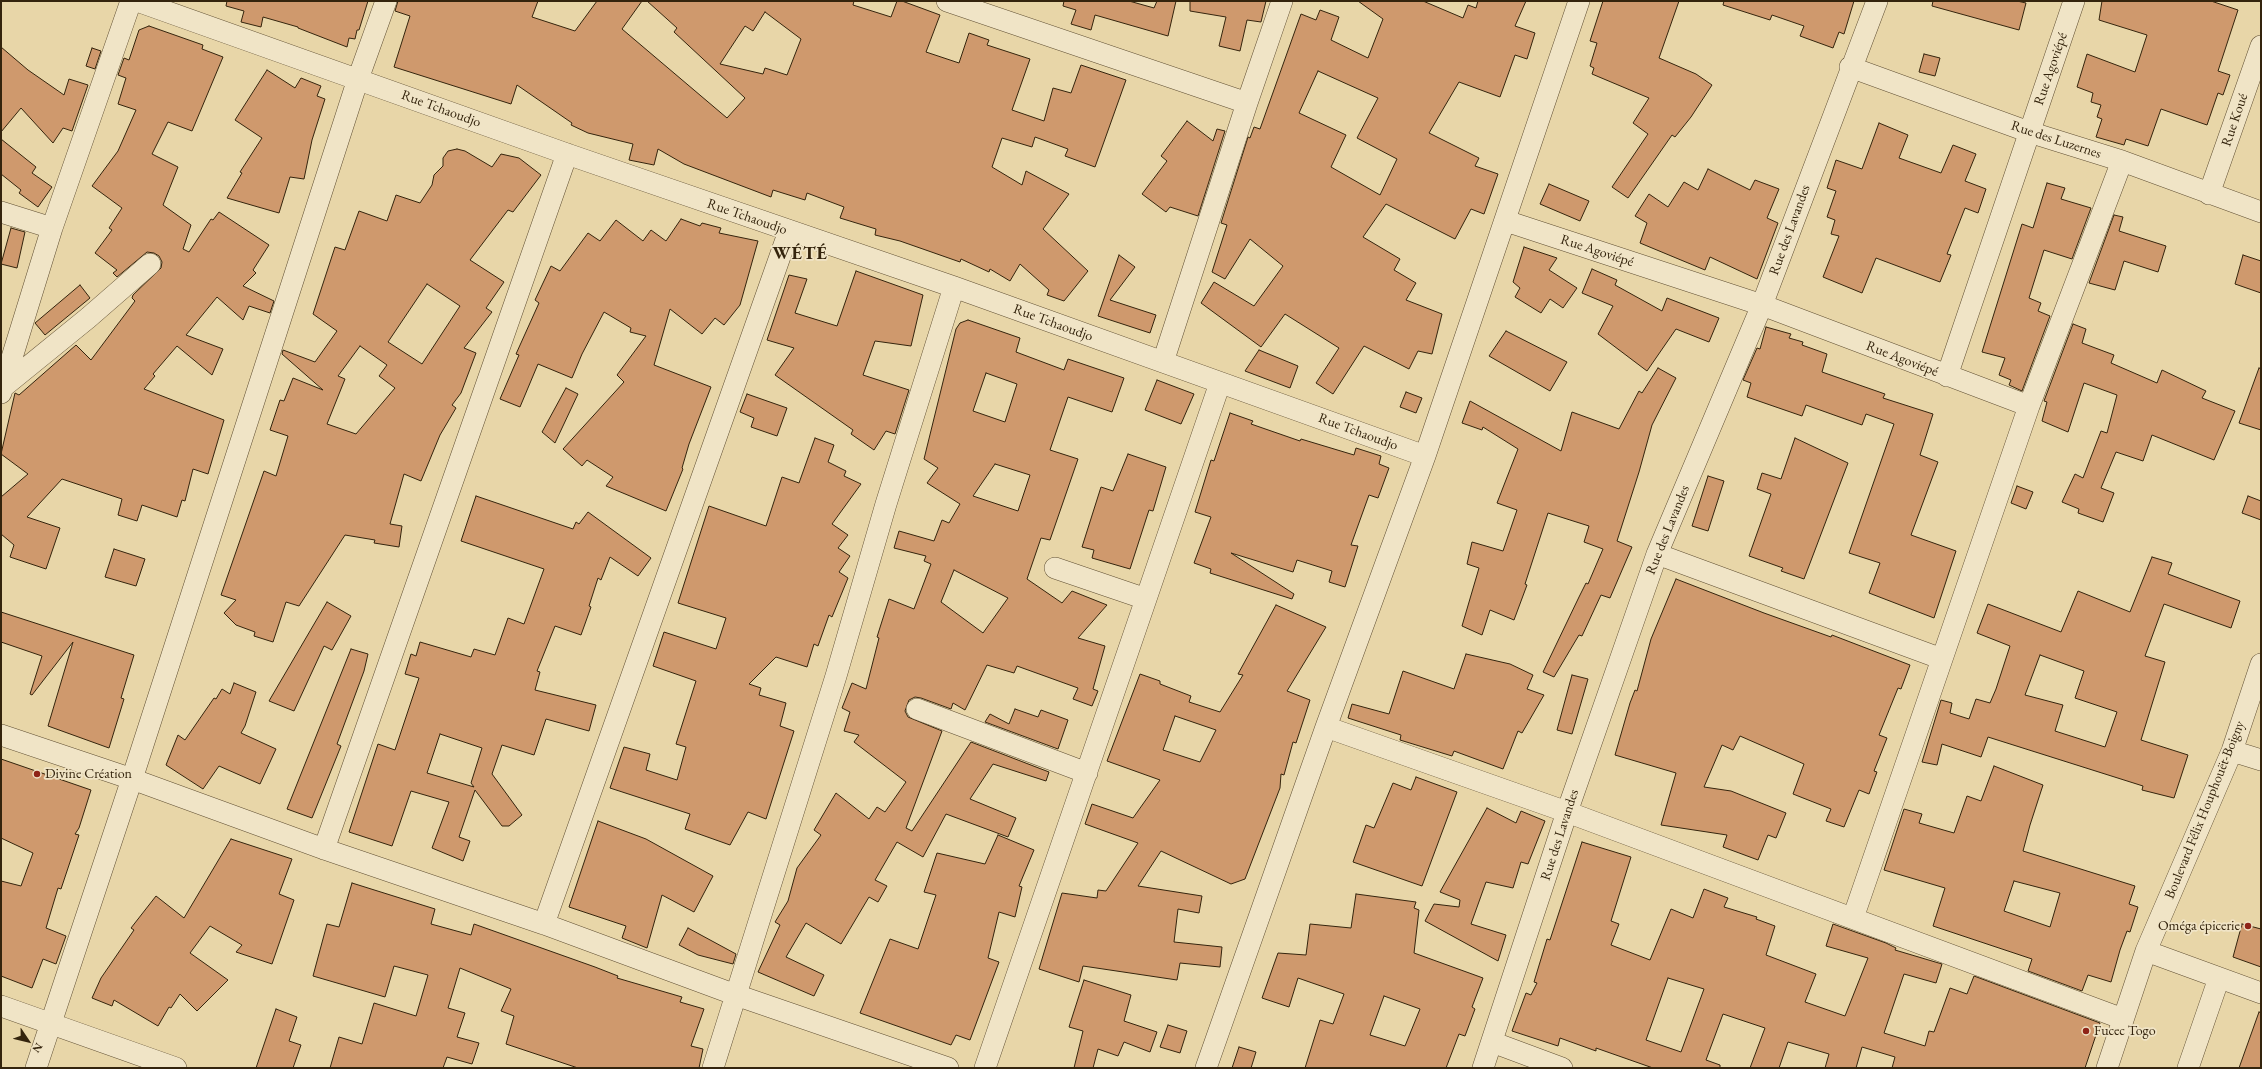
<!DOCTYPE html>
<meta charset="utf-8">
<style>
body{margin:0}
#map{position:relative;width:2262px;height:1069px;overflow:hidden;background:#e8d6a8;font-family:"EB Garamond",serif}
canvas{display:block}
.frame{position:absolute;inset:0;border:2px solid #34240d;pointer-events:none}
.north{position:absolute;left:8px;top:1021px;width:40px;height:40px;-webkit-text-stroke:3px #f0e4c6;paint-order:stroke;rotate:125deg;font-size:11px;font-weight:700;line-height:16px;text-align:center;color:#34240d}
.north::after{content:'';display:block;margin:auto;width:14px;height:18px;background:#34240d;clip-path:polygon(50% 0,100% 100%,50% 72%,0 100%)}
</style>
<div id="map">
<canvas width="2262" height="1069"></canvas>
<div class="frame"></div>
<div class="north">N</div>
</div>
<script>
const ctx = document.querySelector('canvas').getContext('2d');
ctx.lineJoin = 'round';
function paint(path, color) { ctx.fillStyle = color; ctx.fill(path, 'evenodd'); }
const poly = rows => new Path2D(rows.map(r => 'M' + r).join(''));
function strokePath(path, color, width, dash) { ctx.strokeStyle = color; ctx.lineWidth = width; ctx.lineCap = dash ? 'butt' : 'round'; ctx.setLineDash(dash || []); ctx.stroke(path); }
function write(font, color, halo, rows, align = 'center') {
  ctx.font = font + ' "EB Garamond",serif'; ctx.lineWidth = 3.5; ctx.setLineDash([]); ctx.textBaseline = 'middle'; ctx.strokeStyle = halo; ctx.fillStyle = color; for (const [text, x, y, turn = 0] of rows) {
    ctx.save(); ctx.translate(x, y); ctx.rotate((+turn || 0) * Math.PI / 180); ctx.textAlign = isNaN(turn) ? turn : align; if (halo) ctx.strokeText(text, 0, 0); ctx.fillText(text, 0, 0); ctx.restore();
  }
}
const building = poly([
 [227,1,368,1,359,30,357,30,355,39,349,38,347,47,298,28,298,27,263,17,261,27,241,22,244,11,226,6,227,1],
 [398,1,538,1,532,17,575,31,597,1,642,1,622,29,727,118,745,98,674,32,677,28,647,1,854,1,853,5,891,17,897,1,902,1,940,15,926,52,959,63,969,33,989,40,987,45,1030,59,1012,110,1044,121,1053,88,1071,93,1081,65,1126,80,1095,167,1065,156,1068,149,1035,137,1032,147,1002,138,992,167,1022,185,1026,171,1069,194,1043,229,1088,271,1064,301,1047,295,1049,290,1020,264,1010,281,990,269,989,272,961,259,960,262,900,241,875,235,876,229,840,218,844,207,807,193,805,200,773,190,771,197,684,164,658,149,654,165,629,160,633,144,588,133,571,125,572,123,517,85,511,104,394,67,410,16,395,11,398,1],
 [765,12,801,39,787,75,765,68,763,74,720,64,745,26,753,31,765,12],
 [1064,1,1129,1,1154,8,1157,1,1176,1,1168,36,1095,15,1091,30,1071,24,1076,10,1063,6,1064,1],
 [1190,1,1266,1,1261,22,1247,20,1240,51,1219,46,1226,17,1190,11,1190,1],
 [1358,1,1423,1,1463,18,1468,5,1476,8,1478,1,1526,1,1515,26,1535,33,1527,59,1515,55,1500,97,1459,82,1429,133,1479,158,1475,166,1498,174,1484,214,1471,209,1455,239,1386,204,1363,237,1400,259,1394,270,1416,283,1406,300,1442,314,1432,354,1418,351,1409,369,1364,346,1333,394,1316,383,1339,348,1285,314,1261,347,1201,303,1214,282,1254,306,1283,266,1250,239,1225,279,1212,272,1227,225,1221,223,1248,137,1250,138,1254,127,1260,129,1301,14,1316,20,1320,10,1339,17,1331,40,1368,58,1383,19,1358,1],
 [1318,71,1378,98,1357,138,1397,159,1380,195,1331,167,1346,135,1299,113,1318,71],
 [1603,1,1679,1,1659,58,1696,74,1712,85,1691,117,1675,137,1672,135,1628,198,1612,187,1648,134,1633,123,1649,98,1592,74,1594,68,1590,66,1597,43,1590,41,1603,1],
 [1724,1,1854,1,1844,34,1839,32,1833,48,1800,36,1804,26,1772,15,1770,20,1723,5,1724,1],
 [1933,1,2017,1,2026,3,2019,30,1932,6,1933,1],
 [2102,1,2211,1,2238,10,2218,71,2230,75,2223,95,2218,93,2207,125,2161,109,2148,146,2126,139,2124,145,2096,137,2102,119,2097,117,2101,105,2091,102,2093,93,2077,87,2087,54,2135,72,2147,35,2099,20,2102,1],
 [149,26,203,45,202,49,223,57,192,131,168,122,152,154,178,167,163,205,191,225,183,249,189,252,211,219,213,220,219,212,269,245,253,270,256,273,243,286,274,301,270,313,249,306,243,320,217,297,186,335,223,349,212,375,177,346,153,374,155,376,144,389,224,420,208,474,193,469,185,501,182,500,177,517,142,505,137,521,118,515,122,499,62,479,27,517,60,528,46,569,10,557,14,545,1,534,1,497,28,474,1,454,15,393,19,395,76,345,91,360,135,301,132,298,133,295,161,268,162,262,159,256,154,253,147,252,117,277,113,273,117,270,95,253,112,230,109,228,122,208,92,186,118,151,136,110,118,104,126,78,118,75,124,58,129,60,139,30,149,26],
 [1,47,28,70,64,95,69,79,88,85,72,131,63,128,53,143,21,108,1,132,1,47],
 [92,48,101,51,95,69,86,66,92,48],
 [1924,54,1940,58,1935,76,1919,72,1924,54],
 [267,70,295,88,301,78,321,86,317,96,325,99,312,140,304,179,290,177,279,213,227,198,242,173,240,172,262,138,235,120,267,70],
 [1187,121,1213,141,1217,129,1225,131,1198,216,1170,207,1166,212,1142,194,1167,161,1161,156,1187,121],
 [1879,123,1908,135,1899,158,1941,173,1953,145,1976,154,1965,181,1986,189,1978,213,1965,208,1947,254,1951,255,1940,282,1876,258,1862,293,1823,277,1839,236,1831,234,1835,220,1827,217,1836,191,1827,188,1836,160,1862,169,1879,123],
 [1,139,36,167,32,173,52,187,38,207,19,193,21,190,1,174,1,139],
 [457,149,465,151,492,167,501,154,519,158,541,175,513,212,508,210,470,260,504,282,486,308,492,312,464,348,476,353,461,393,452,405,456,408,440,435,421,481,404,474,390,524,402,526,399,547,374,543,375,540,345,535,299,606,286,602,273,642,254,636,255,632,236,625,224,613,236,600,221,595,264,471,276,476,288,436,270,430,280,400,284,401,293,378,323,390,282,354,283,350,315,362,337,331,313,314,335,247,345,250,359,211,387,221,396,195,420,203,432,185,434,175,443,166,443,158,448,151,457,149],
 [427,284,460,306,422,364,388,342,427,284],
 [360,346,387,365,379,376,395,388,356,434,327,424,345,379,338,376,360,346],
 [1708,169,1750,190,1755,180,1779,189,1767,218,1778,223,1757,279,1710,257,1705,270,1640,243,1647,223,1635,216,1649,194,1668,207,1684,182,1698,190,1708,169],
 [2047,183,2065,188,2061,199,2091,208,2072,259,2044,250,2029,298,2041,303,2038,311,2050,316,2022,391,2009,385,2011,380,1999,375,2005,358,1982,352,2022,224,2033,228,2047,183],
 [1549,184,1589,201,1580,221,1540,204,1549,184],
 [2114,215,2123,217,2119,231,2166,246,2158,272,2124,261,2115,290,2089,283,2114,215],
 [681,219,700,226,702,223,721,228,719,233,758,241,740,305,724,325,715,318,702,334,670,309,654,365,711,387,689,444,682,468,683,469,666,511,606,486,613,477,587,460,582,466,563,449,624,382,617,375,646,336,630,332,631,328,604,312,582,354,572,378,538,364,520,407,500,399,519,355,516,354,539,303,535,300,551,266,560,271,588,233,600,241,616,220,643,241,651,230,666,241,681,219],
 [11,228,25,232,17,268,1,264,11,228],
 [1524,247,1557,258,1549,270,1577,288,1563,308,1550,299,1541,313,1515,297,1520,288,1513,282,1524,247],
 [1119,255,1135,267,1110,300,1156,315,1150,333,1098,316,1119,255],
 [2243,255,2261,261,2261,293,2235,284,2243,255],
 [1592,269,1617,280,1615,285,1662,311,1667,298,1719,318,1709,342,1676,329,1647,371,1598,334,1613,306,1582,293,1592,269],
 [856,271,923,295,911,346,875,341,863,375,909,390,895,434,886,431,874,450,851,434,853,430,775,375,794,348,767,340,789,275,807,279,795,313,837,326,856,271],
 [80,285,90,298,45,335,35,323,80,285],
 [968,320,1020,338,1016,352,1064,370,1068,359,1124,378,1112,412,1068,397,1050,450,1078,459,1050,540,1041,538,1027,579,1062,603,1072,591,1107,605,1078,638,1105,646,1093,689,1098,691,1092,706,1073,699,1078,688,1017,666,1014,673,987,665,965,710,953,703,951,709,921,698,915,697,909,700,905,711,908,717,942,731,906,828,912,831,971,742,1049,772,1046,781,993,764,970,799,1016,818,1008,837,946,814,923,857,897,842,875,880,887,886,878,902,869,897,841,944,806,923,786,957,824,975,814,996,758,972,780,925,775,922,788,901,797,868,821,835,814,830,836,793,869,819,877,807,885,812,906,782,854,742,859,735,844,731,850,712,842,708,852,683,866,689,879,638,877,637,889,599,914,609,931,564,924,561,926,556,894,548,899,531,934,541,942,520,949,523,960,504,927,483,938,468,924,459,956,329,960,323,968,320],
 [986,373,1017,384,1005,422,973,411,986,373],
 [995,464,1030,475,1018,511,973,496,995,464],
 [954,570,1008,598,983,633,941,602,954,570],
 [2073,324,2086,329,2082,343,2114,355,2111,363,2157,383,2162,370,2206,391,2202,398,2235,411,2214,460,2152,435,2143,461,2116,452,2101,488,2114,493,2103,522,2078,513,2079,509,2062,502,2075,474,2083,478,2101,431,2107,433,2117,395,2084,383,2068,432,2042,421,2047,402,2044,401,2073,324],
 [1766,327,1791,334,1789,338,1803,342,1802,345,1827,354,1822,372,1885,394,1883,398,1933,414,1920,455,1938,462,1911,535,1956,551,1934,618,1869,593,1880,563,1849,553,1894,424,1866,414,1862,425,1806,405,1802,416,1747,397,1751,383,1743,380,1757,348,1760,349,1766,327],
 [1506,331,1567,362,1550,391,1489,356,1506,331],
 [1259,350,1298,366,1290,388,1245,371,1259,350],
 [1658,368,1676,378,1652,425,1639,472,1617,541,1632,547,1610,598,1601,595,1582,636,1579,635,1554,677,1543,672,1579,597,1586,583,1588,584,1603,549,1584,542,1589,526,1548,513,1525,584,1527,585,1514,620,1490,610,1482,635,1462,626,1479,568,1467,564,1472,542,1503,551,1517,510,1497,503,1518,449,1483,427,1482,430,1462,423,1470,401,1561,451,1572,412,1619,429,1639,391,1642,393,1658,368],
 [2259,368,2261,369,2261,430,2239,423,2259,368],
 [1157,380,1194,394,1181,424,1145,410,1157,380],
 [566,388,578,394,555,443,542,432,566,388],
 [1406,392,1422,398,1416,413,1400,407,1406,392],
 [747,394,787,408,777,436,751,427,754,418,740,412,747,394],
 [1230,413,1253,421,1251,424,1300,441,1301,439,1354,455,1356,448,1381,456,1379,464,1389,468,1378,498,1369,495,1351,545,1358,546,1345,587,1329,582,1332,571,1297,560,1293,572,1231,553,1294,594,1292,599,1210,573,1211,569,1194,563,1211,517,1195,512,1211,460,1214,461,1230,413],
 [815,438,834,445,828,462,846,471,844,476,861,484,832,524,848,535,838,548,850,556,839,572,848,578,832,617,829,615,818,646,814,644,807,667,776,657,749,684,761,688,759,695,786,703,780,726,794,731,766,819,748,812,730,845,685,829,690,814,610,788,624,747,650,754,646,770,677,780,686,747,676,744,696,681,653,666,664,632,716,649,726,618,678,603,709,506,766,526,782,477,799,483,815,438],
 [1795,438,1848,463,1804,579,1781,571,1783,568,1749,556,1771,494,1757,489,1762,473,1781,479,1795,438],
 [1128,454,1166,467,1153,511,1149,510,1130,569,1092,558,1094,550,1082,547,1101,487,1113,491,1128,454],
 [1708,476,1724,481,1708,531,1692,526,1708,476],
 [2017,486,2033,492,2026,509,2011,503,2017,486],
 [476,496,573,529,576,522,579,524,588,512,651,558,638,576,610,557,601,580,598,578,589,606,591,607,581,635,555,626,537,671,540,672,535,690,596,705,589,731,546,719,534,755,502,745,492,774,522,815,509,826,502,826,475,790,459,837,470,841,463,861,432,848,449,802,411,791,392,846,349,832,378,744,395,750,419,678,405,674,411,654,416,656,420,642,471,657,474,649,495,655,508,618,524,624,544,569,461,541,476,496],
 [440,734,482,748,471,783,474,787,427,773,440,734],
 [2248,496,2261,501,2261,520,2242,513,2248,496],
 [114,549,145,559,136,586,105,577,114,549],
 [2152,557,2172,563,2168,574,2240,601,2231,628,2164,604,2145,656,2165,662,2141,740,2188,755,2174,798,2142,790,2143,786,1988,737,1981,757,1942,744,1937,765,1922,762,1941,700,1952,703,1950,713,1969,719,1976,699,1990,703,1996,689,2010,646,1977,633,1988,604,2061,632,2078,591,2130,612,2152,557],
 [2040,655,2084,671,2075,698,2117,712,2105,747,2055,731,2063,705,2025,695,2040,655],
 [1676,579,1764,613,1831,637,1832,635,1910,665,1901,689,1898,688,1879,735,1887,738,1874,771,1877,772,1869,794,1859,790,1844,827,1826,821,1831,809,1793,794,1804,764,1740,736,1733,750,1722,745,1704,787,1731,791,1786,813,1776,838,1768,835,1758,860,1723,847,1727,835,1661,825,1676,773,1615,755,1630,703,1635,690,1637,691,1651,639,1676,579],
 [327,602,351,616,332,650,324,646,294,711,269,701,327,602],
 [1276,605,1326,627,1287,691,1310,700,1296,743,1293,742,1284,775,1281,774,1280,788,1245,879,1231,884,1161,851,1138,886,1202,896,1199,913,1178,909,1174,942,1222,947,1220,967,1180,963,1177,980,1083,966,1079,982,1039,969,1062,893,1097,898,1098,890,1106,891,1138,843,1085,824,1092,804,1133,818,1160,780,1107,761,1140,674,1160,681,1160,684,1191,696,1189,702,1220,712,1243,675,1238,674,1276,605],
 [1175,716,1216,730,1200,762,1163,750,1175,716],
 [1,612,134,655,121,698,124,699,109,748,48,726,73,642,32,695,30,694,42,656,1,642,1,612],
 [351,649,368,654,364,671,337,744,341,746,312,818,287,809,351,649],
 [1466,654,1510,664,1533,675,1527,689,1544,695,1522,733,1518,731,1503,769,1454,751,1452,756,1400,740,1401,735,1348,718,1352,704,1389,714,1403,671,1454,689,1466,654],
 [1572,675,1588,679,1572,734,1557,730,1572,675],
 [234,683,256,692,245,726,241,733,276,749,260,784,219,766,203,789,166,765,178,735,185,740,214,698,216,699,222,689,230,694,234,683],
 [1015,709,1038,717,1041,710,1068,720,1058,749,985,722,990,714,1009,724,1015,709],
 [1,759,91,790,79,828,75,834,79,835,61,889,58,888,46,928,66,936,56,964,43,959,32,988,1,976,1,881,21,886,33,853,1,838,1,759],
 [1994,766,2043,785,2030,825,2023,851,2135,886,2129,904,2138,907,2130,932,2127,931,2120,950,2111,982,2088,975,2082,991,2028,971,2032,959,1933,926,1945,888,1884,870,1904,809,1922,814,1919,823,1954,833,1967,796,1981,801,1994,766],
 [2014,881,2060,893,2050,927,2004,911,2014,881],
 [1416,777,1457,792,1422,886,1353,862,1366,825,1374,828,1393,783,1411,790,1416,777],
 [1487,808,1516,823,1521,811,1545,821,1528,864,1521,862,1513,888,1486,882,1471,924,1506,935,1498,961,1425,921,1434,904,1459,907,1460,900,1440,892,1487,808],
 [598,821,646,839,713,876,694,912,662,895,647,948,622,938,626,926,569,907,598,821],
 [998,835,1034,850,1019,886,1022,887,1015,917,999,912,988,958,999,962,970,1040,956,1035,951,1045,860,1013,890,939,918,949,936,895,924,892,937,853,985,864,998,835],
 [231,839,292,859,279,894,294,900,272,964,236,952,242,945,210,926,190,953,228,980,197,1011,180,994,171,1008,169,1007,158,1026,114,1000,112,1006,92,998,101,978,134,930,131,928,156,896,184,918,231,839],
 [1582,842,1631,857,1611,921,1619,924,1611,945,1650,960,1671,909,1693,918,1704,889,1728,898,1724,907,1757,917,1756,919,1775,926,1766,955,1816,974,1805,1002,1845,1016,1868,958,1826,946,1833,924,1886,943,1896,948,1895,950,1942,964,1936,983,1904,974,1884,1033,1925,1046,1929,1031,1934,1032,1950,988,1967,994,1974,976,2100,1023,2085,1068,1892,1068,1895,1057,1862,1047,1856,1068,1825,1068,1829,1054,1788,1042,1779,1068,1750,1068,1765,1028,1723,1014,1706,1060,1720,1065,1720,1068,1653,1068,1596,1048,1596,1051,1560,1038,1558,1046,1512,1031,1526,993,1531,995,1537,983,1534,982,1547,939,1550,940,1582,842],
 [1668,978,1704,989,1681,1052,1646,1040,1668,978],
 [352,883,435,909,431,924,471,935,474,924,595,967,618,976,617,978,682,997,680,1002,704,1009,691,1046,703,1049,699,1068,578,1068,506,1044,514,1016,501,1011,511,989,460,968,448,1008,465,1013,457,1037,479,1043,472,1064,447,1057,443,1068,330,1068,339,1037,362,1044,374,1003,416,1016,428,975,394,966,385,997,313,976,327,924,339,927,352,883],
 [1356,894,1416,902,1414,908,1419,910,1414,953,1483,978,1472,1007,1475,1009,1465,1036,1459,1034,1446,1068,1305,1068,1320,1020,1333,1024,1344,994,1298,978,1289,1007,1262,998,1278,953,1306,955,1310,924,1351,928,1356,894],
 [1384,996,1420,1009,1405,1046,1370,1035,1384,996],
 [2242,924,2261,929,2261,967,2233,957,2242,924],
 [688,928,736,954,733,964,698,955,679,945,688,928],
 [1084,980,1131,995,1124,1021,1157,1032,1150,1052,1124,1042,1118,1056,1098,1049,1093,1068,1074,1068,1083,1031,1069,1027,1084,980],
 [276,1009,297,1017,289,1041,301,1045,293,1068,256,1068,276,1009],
 [2259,1012,2261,1013,2261,1068,2239,1068,2259,1012],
 [1168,1025,1187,1031,1180,1053,1160,1047,1168,1025],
 [1239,1047,1256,1052,1251,1068,1232,1068,1239,1047]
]);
paint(building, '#cf996d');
strokePath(building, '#34240d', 1);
const minor = poly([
 [137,1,567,154,954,287,1425,456],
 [947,1,1247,103],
 [1850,67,2029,132,2122,161,2261,212],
 [2209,194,2261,46],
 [1,212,52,228],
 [1506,221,1762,305,2029,406],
 [1163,362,1247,103,1282,1],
 [1947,376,2074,1],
 [3,387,88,318,150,264],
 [1,393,52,228,131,1],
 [1657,554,1942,659],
 [1055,568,1146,599,1220,383],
 [917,709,1087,773],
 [1326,727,1567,812,2123,1019],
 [1,735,132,779,324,849,544,924,736,995,948,1068],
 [2232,751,2261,760],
 [324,849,567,154],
 [1853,918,2029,406,2122,161],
 [544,924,789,231],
 [2146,951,2261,993],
 [1,1006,176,1068],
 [1492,1042,1562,1068],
 [36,1068,132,779,358,79,386,1],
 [713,1068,836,676,886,504,954,287],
 [985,1068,1146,599],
 [1206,1068,1326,727,1425,456,1579,1],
 [1483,1068,1567,812,1657,554,1762,305,1877,1],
 [2107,1068,2146,951,2232,751,2261,664],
 [2188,1068,2219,978]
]);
strokePath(minor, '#615034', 22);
strokePath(minor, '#f0e4c6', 21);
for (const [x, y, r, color] of [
 [37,774,4,"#8f2418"],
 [2248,926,4,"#8f2418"],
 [2086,1031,4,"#8f2418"]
]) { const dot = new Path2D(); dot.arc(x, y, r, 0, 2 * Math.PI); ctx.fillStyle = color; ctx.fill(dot); strokePath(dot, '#f0e4c6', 1.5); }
write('14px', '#34240d', '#f0e4c6', [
 ["Rue Agoviépé",2051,69,-71],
 ["Rue Tchaoudjo",441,109,20],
 ["Rue Koué",2235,120,-71],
 ["Rue des Luzernes",2056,140,18],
 ["Rue Tchaoudjo",747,217,19],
 ["Rue des Lavandes",1790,230,-70],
 ["Rue Agoviépé",1597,251,18],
 ["Rue Tchaoudjo",1053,323,20],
 ["Rue Agoviépé",1902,359,21],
 ["Rue Tchaoudjo",1358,432,20],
 ["Rue des Lavandes",1668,530,-68],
 ["Boulevard Félix Houphouët-Boigny",2205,810,-68],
 ["Rue des Lavandes",1560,835,-72]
]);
write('14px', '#34240d', '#f0e4c6', [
 ["Divine Création",45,774],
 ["Oméga épicerie",2240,926,"right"],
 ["Fucec Togo",2094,1031]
], 'left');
ctx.letterSpacing = '1px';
write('bold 18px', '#34240d', '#f0e4c6', [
 ["WÉTÉ",800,254]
]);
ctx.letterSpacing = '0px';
</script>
